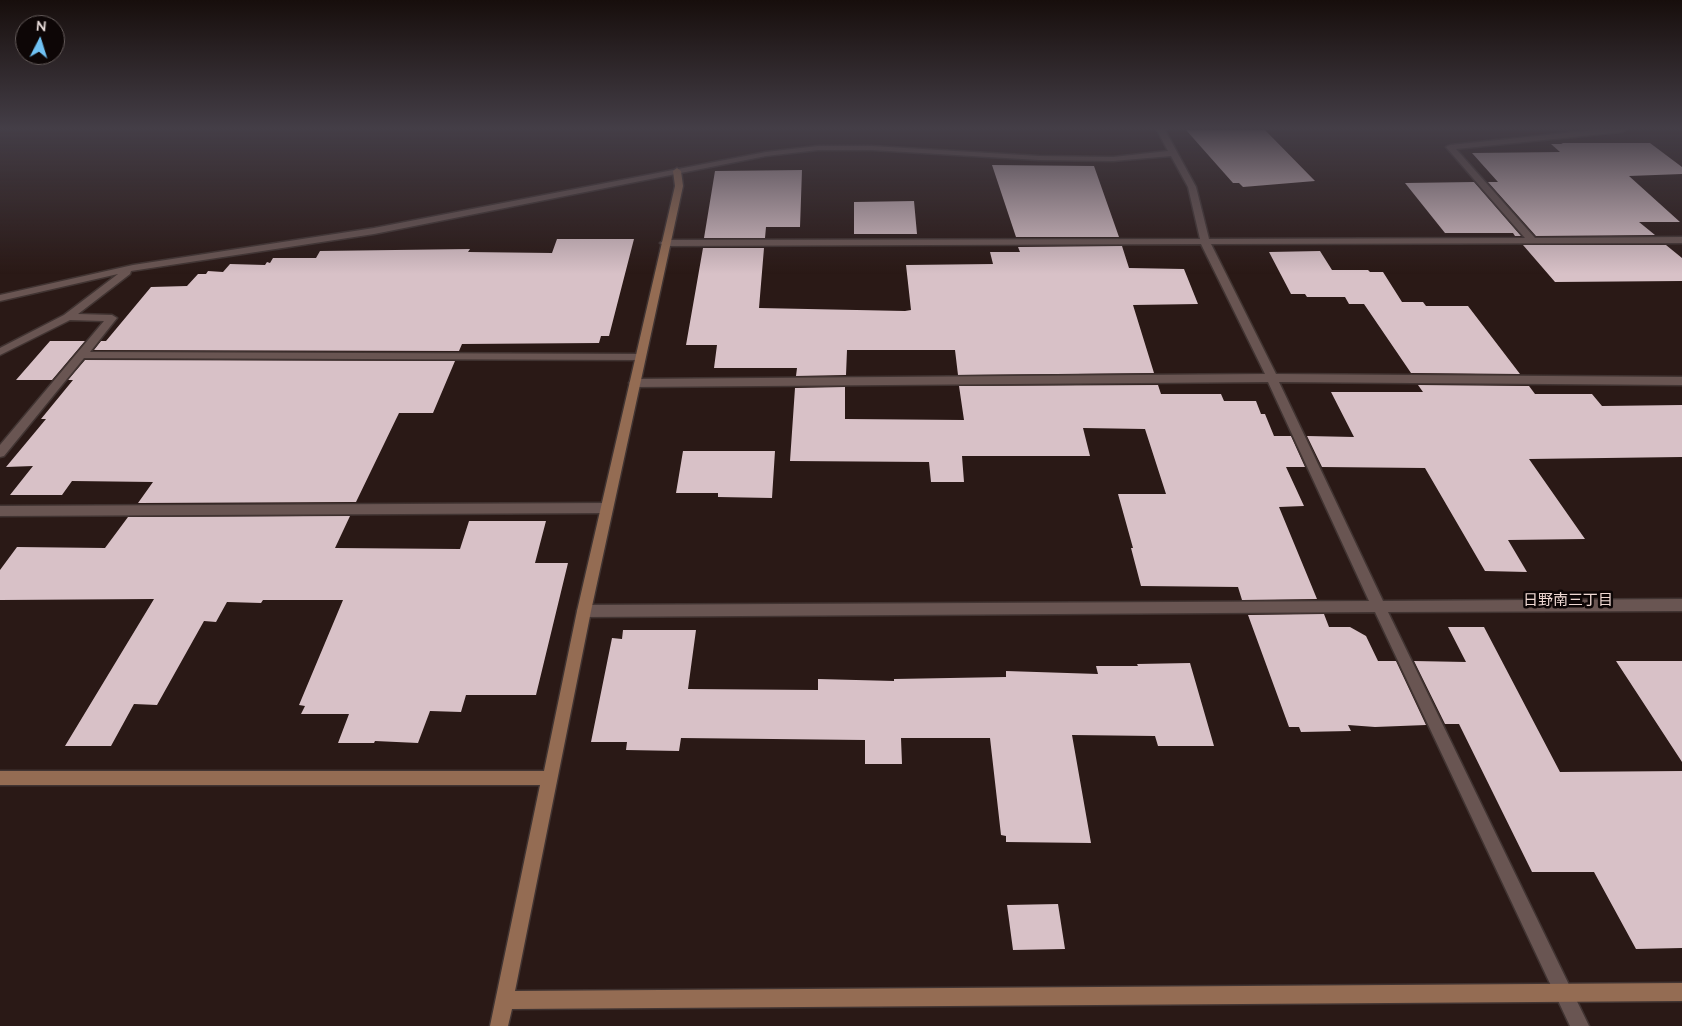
<!DOCTYPE html>
<meta charset="utf-8">
<style>
body{margin:0}
#map{position:relative;width:1682px;height:1026px;overflow:hidden;background:#2a1916;font-family:Mulish,sans-serif}
canvas{display:block}
.north{position:absolute;left:15px;top:15px;width:50px;height:50px;box-sizing:border-box;background:#0d0606;border:1px solid #655c5b;border-radius:50%;rotate:5deg;font-size:14px;font-weight:700;line-height:20px;text-align:center;color:#e8dcda}
.north::after{content:'';display:block;margin:auto;width:18px;height:22px;background:#70c2f4;clip-path:polygon(50% 0,100% 100%,50% 72%,0 100%)}
</style>
<div id="map">
<canvas width="1682" height="1026"></canvas>
<div class="north">N</div>
</div>
<script>
const ctx = document.querySelector('canvas').getContext('2d');
ctx.lineJoin = 'round';
function paint(path, color) { ctx.fillStyle = color; ctx.fill(path, 'evenodd'); }
const poly = rows => new Path2D(rows.map(r => 'M' + r).join(''));
function strokePath(path, color, width, dash) { ctx.strokeStyle = color; ctx.lineWidth = width; ctx.lineCap = dash ? 'butt' : 'round'; ctx.setLineDash(dash || []); ctx.stroke(path); }
function write(font, color, halo, rows, align = 'center') {
  ctx.font = font + ' Mulish,"Noto Sans JP",sans-serif'; ctx.lineWidth = 5; ctx.setLineDash([]); ctx.textBaseline = 'middle'; ctx.strokeStyle = halo; ctx.fillStyle = color; for (const [text, x, y, turn = 0] of rows) {
    ctx.save(); ctx.translate(x, y); ctx.rotate((+turn || 0) * Math.PI / 180); ctx.textAlign = isNaN(turn) ? turn : align; if (halo) ctx.strokeText(text, 0, 0); ctx.fillText(text, 0, 0); ctx.restore();
  }
}
paint(poly([
 [1186,130,1265,130,1315,181,1243,187,1239,183,1233,183],
 [1561,143,1650,143,1682,167,1682,174,1629,176,1680,222,1639,222,1655,235,1536,236,1488,182,1498,182,1472,153,1560,152,1551,144,1563,144],
 [992,165,1094,166,1119,237,1016,237],
 [802,170,800,227,766,227,765,238,704,238,715,171],
 [1474,182,1521,236,1515,236,1513,233,1445,233,1405,183],
 [914,201,917,234,854,234,854,202],
 [557,239,634,239,609,336,601,336,599,343,462,344,459,351,94,350,101,341,106,341,151,287,187,286,198,274,206,274,208,271,223,272,230,264,265,265,267,262,270,263,273,258,316,258,320,251,470,249,468,252,552,253],
 [1523,245,1666,245,1682,258,1682,281,1555,282],
 [1122,246,1129,268,1184,269,1198,304,1133,305,1154,373,958,375,955,350,847,350,846,375,796,376,797,368,714,368,717,345,686,345,703,248,764,248,759,308,905,311,911,310,906,265,993,264,990,252,1020,252,1018,247],
 [1320,251,1332,270,1368,270,1370,272,1383,272,1402,302,1423,302,1426,306,1468,306,1520,374,1411,373,1364,304,1349,304,1345,297,1307,297,1305,294,1291,294,1269,252],
 [50,341,85,341,52,380,16,380],
 [85,360,455,361,433,413,399,413,356,502,138,503,153,482,72,481,62,495,10,495,33,466,6,467,46,419,41,419,73,380,68,380],
 [1158,385,1161,394,1221,394,1224,401,1256,401,1261,414,1265,414,1274,436,1291,436,1305,467,1286,467,1304,506,1279,507,1317,599,1242,600,1238,587,1141,586,1131,548,1133,548,1118,494,1166,494,1145,429,1083,428,1090,456,962,456,964,482,931,482,929,462,790,461,795,388,845,387,845,419,964,420,959,386],
 [1418,385,1529,386,1535,394,1592,394,1602,406,1682,405,1682,457,1529,459,1585,539,1508,540,1527,572,1485,571,1425,468,1322,467,1307,436,1354,437,1331,392,1423,392],
 [683,451,775,451,772,498,718,497,718,493,676,493],
 [350,516,335,548,460,549,469,521,546,521,535,563,568,563,536,695,466,695,461,712,430,711,418,743,375,741,374,743,338,743,349,714,301,714,305,706,299,705,343,600,263,600,261,603,227,602,216,622,204,621,157,705,134,704,111,746,65,746,154,599,0,600,0,570,17,547,105,548,128,517],
 [1324,614,1329,627,1350,627,1366,636,1378,661,1396,661,1426,725,1375,727,1348,725,1351,731,1301,732,1299,727,1289,727,1248,615],
 [1448,627,1484,627,1560,772,1682,771,1682,948,1636,949,1594,872,1532,872,1459,724,1445,724,1414,661,1466,662],
 [623,630,696,630,688,689,818,690,818,679,894,681,894,679,1006,677,1006,671,1098,674,1096,666,1138,666,1137,664,1190,663,1214,746,1158,746,1155,736,1072,735,1091,843,1006,842,1006,836,1001,835,990,738,901,738,902,764,865,764,865,740,681,738,679,751,626,750,627,742,591,742,612,638,622,639],
 [1616,661,1682,661,1682,762],
 [1058,904,1065,949,1013,950,1007,905]
]), '#d8c1c7');
const street = poly([
 [1157,130,1165,130,1196,187,1209,239,1525,238,1446,147,1450,145,1595,130,1626,130,1622,132,1456,149,1535,238,1682,237,1682,243,1211,244,1276,374,1682,377,1682,385,1279,382,1383,601,1682,599,1682,611,1388,612,1589,1026,1570,1026,1375,612,584,617,579,615,577,611,579,607,584,605,1369,601,1268,382,634,387,629,383,634,379,1265,374,1201,244,665,246,660,243,665,240,1200,239,1188,187,1171,156,1113,161,1039,160,872,150,818,150,766,156,374,234,131,271,130,274,78,314,112,315,117,318,90,352,640,354,645,357,640,360,84,358,4,456,0,457,0,445,104,321,70,320,0,355,0,348,64,315,118,274,0,301,0,295,133,265,374,228,766,152,818,146,872,146,1039,156,1113,157,1168,151,1157,130],
 [607,503,611,505,613,508,611,511,607,513,0,516,0,506,607,503]
]);
const secondary = poly([
 [677,168,681,171,683,186,591,611,515,991,1682,983,1682,1001,512,1009,508,1026,490,1026,540,785,0,785,0,771,544,771,577,611,675,186,673,171,677,168]
]);
strokePath(street, '#413432', 3);
strokePath(secondary, '#413432', 3);
paint(street, '#695552');
paint(secondary, '#946c53');
const sky = ctx.createLinearGradient(0, 0, 0, 274);
sky.addColorStop(0, '#170e0c');
sky.addColorStop(0.47, '#443e47');
sky.addColorStop(1, '#443e4700');
ctx.fillStyle = sky;
ctx.fillRect(0, 0, 1682, 274);
write('15px', '#efd8d3', '#0d0606', [
 ["日野南三丁目",1568,600]
]);
</script>
